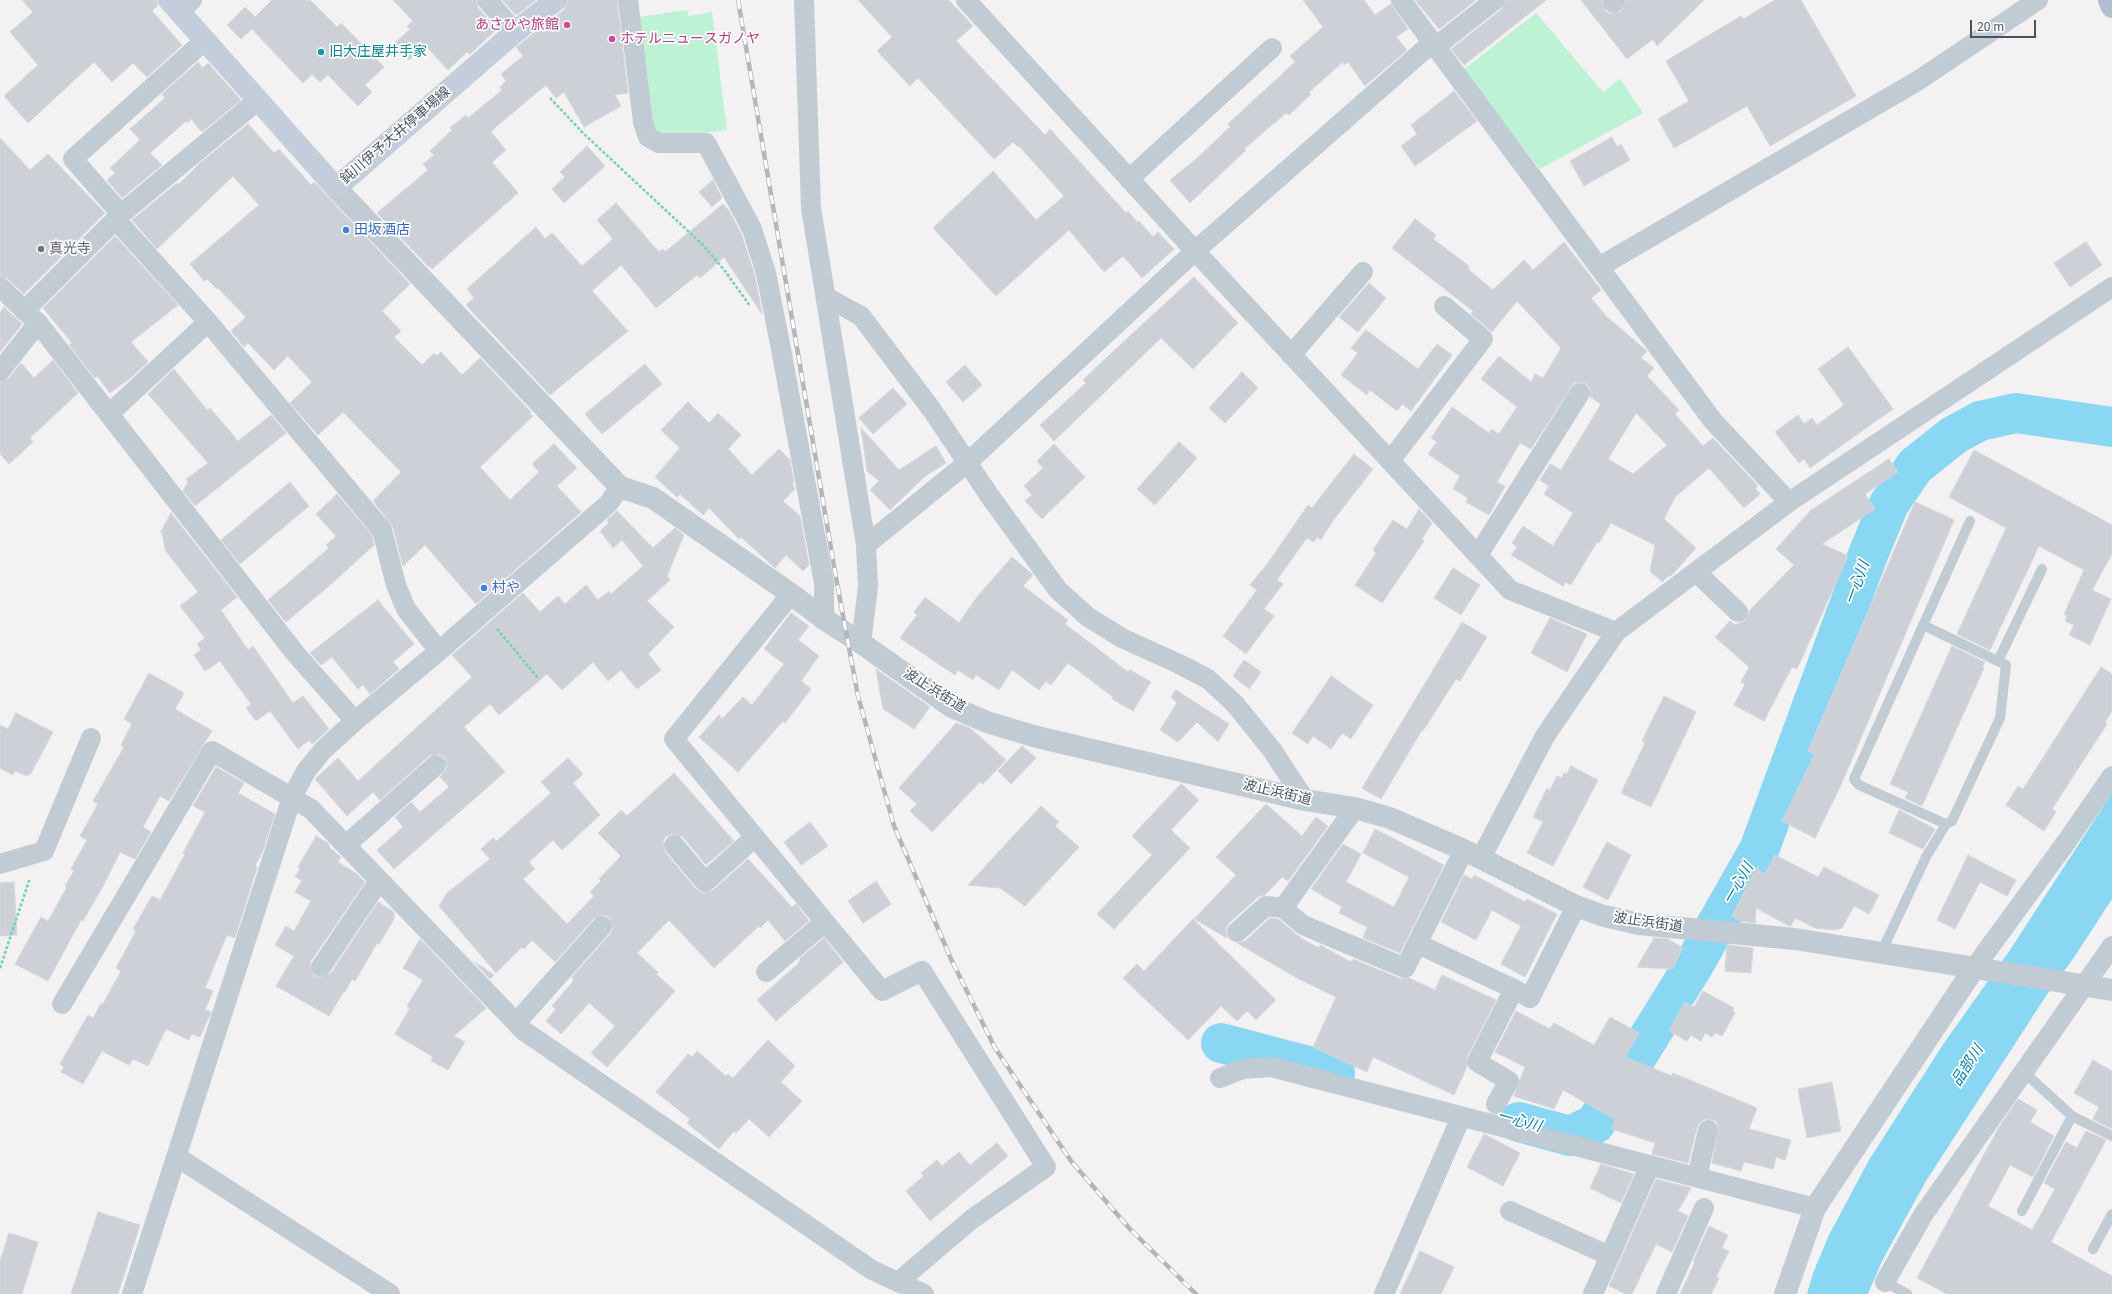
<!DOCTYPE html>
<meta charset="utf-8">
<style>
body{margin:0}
#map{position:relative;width:2112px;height:1294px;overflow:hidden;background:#f3f1f1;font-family:Roboto,sans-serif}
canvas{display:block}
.scale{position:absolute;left:1970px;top:20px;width:66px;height:18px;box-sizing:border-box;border:2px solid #475360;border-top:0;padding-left:5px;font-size:12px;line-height:14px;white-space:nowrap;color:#475360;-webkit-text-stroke:3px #fff;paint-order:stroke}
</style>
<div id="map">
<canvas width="2112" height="1294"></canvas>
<div class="scale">20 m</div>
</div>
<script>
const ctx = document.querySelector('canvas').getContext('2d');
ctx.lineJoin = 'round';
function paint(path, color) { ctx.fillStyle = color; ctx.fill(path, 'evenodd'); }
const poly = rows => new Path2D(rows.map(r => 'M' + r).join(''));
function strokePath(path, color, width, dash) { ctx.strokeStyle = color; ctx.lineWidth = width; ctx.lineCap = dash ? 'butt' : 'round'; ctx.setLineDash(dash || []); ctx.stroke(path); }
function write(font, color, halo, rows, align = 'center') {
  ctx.font = font + ' Roboto,"Noto Sans JP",sans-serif'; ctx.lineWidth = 3.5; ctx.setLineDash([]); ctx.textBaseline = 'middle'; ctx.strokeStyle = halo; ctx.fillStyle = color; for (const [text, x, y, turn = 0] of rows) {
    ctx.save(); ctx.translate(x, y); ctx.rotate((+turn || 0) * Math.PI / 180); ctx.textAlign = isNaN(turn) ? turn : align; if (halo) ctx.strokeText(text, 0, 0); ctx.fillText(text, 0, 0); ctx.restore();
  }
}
paint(poly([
 [687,10,689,16,712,12,727,130,666,138,655,136,639,17],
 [1536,13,1603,92,1620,79,1643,113,1540,169,1463,70]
]), '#bef2d4');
paint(poly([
 [2112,793,2112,899,2075,956,2046,996,1926,1181,1882,1261,1868,1294,1807,1294,1813,1273,1829,1235,1869,1160,1944,1043,2010,950]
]), '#89d7f2');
strokePath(poly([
 [1221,1043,1335,1073],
 [1519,1122,1570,1136,1595,1124,1693,966,1759,850,1867,557,1889,504,1915,466,1954,435,1980,421,2016,413,2112,427]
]), '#89d7f2', 40);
const building = poly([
 [22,0,157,0,158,5,152,11,182,45,147,77,133,63,112,82,94,62,28,123,4,96,38,65,10,32,33,12,22,0],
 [272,0,310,0,337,27,341,23,384,67,365,85,372,92,358,106,328,75,320,82,312,74,303,83,252,29,241,39,227,25,245,7,255,17,272,0],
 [393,0,476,0,478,8,497,29,470,54,467,52,448,70,425,45,409,60,394,44,410,29,407,26,413,21,393,0],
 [502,0,536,0,516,15,502,0],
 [568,0,617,0,628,93,615,95,621,106,584,127,564,92,556,98,546,85,498,125,491,132,506,150,492,162,518,193,432,269,430,266,429,267,377,213,428,170,423,164,434,155,430,151,452,130,450,128,466,115,468,118,502,90,500,87,506,81,501,74,523,56,516,47,564,10,568,0],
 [858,0,949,0,973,26,956,41,1045,135,1050,129,1126,213,1128,211,1137,222,1139,221,1153,237,1158,232,1174,249,1142,278,1123,256,1104,272,1069,230,996,296,933,228,993,171,1036,220,1064,196,1019,146,1018,147,1013,142,994,159,918,78,910,86,877,51,892,37,858,0],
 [1303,0,1364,0,1375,15,1391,4,1408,29,1396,37,1407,50,1365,86,1348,62,1344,65,1343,62,1309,92,1311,94,1289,115,1286,113,1244,149,1246,150,1190,203,1170,180,1195,160,1230,127,1228,124,1295,62,1290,56,1323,27,1303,0],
 [1415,0,1476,0,1439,29,1415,0],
 [1506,0,1546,0,1464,65,1451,49,1502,9,1506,0],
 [1581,0,1602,0,1605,11,1610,14,1621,11,1627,0,1704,0,1657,46,1653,39,1627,59,1581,0],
 [1775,0,1801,0,1856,96,1770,146,1747,106,1674,148,1658,119,1689,101,1666,61,1741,16,1743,19,1775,0],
 [198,62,203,68,208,63,241,100,202,132,191,119,188,123,186,121,150,153,162,165,122,198,107,180,115,173,110,168,140,140,130,129,165,98,162,94,198,62],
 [1454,91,1477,121,1415,166,1401,146,1417,134,1411,125,1454,91],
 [248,124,274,153,279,149,311,185,314,182,410,284,382,311,401,331,394,337,422,365,434,353,437,356,441,352,462,375,480,358,531,412,529,413,533,416,480,467,510,500,539,472,532,464,554,444,577,468,557,486,581,512,476,604,425,545,403,566,393,527,373,501,401,472,343,412,318,435,290,403,312,382,288,356,274,370,248,343,244,347,231,331,246,317,218,288,217,289,207,279,204,281,190,264,259,205,233,176,157,249,132,220,177,183,178,185,200,163,248,124],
 [1612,137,1617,147,1621,144,1630,160,1584,186,1570,161,1612,137],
 [0,138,30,170,48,154,105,213,24,294,8,279,0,276,0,138],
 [587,146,605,166,564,203,552,189,565,177,560,172,587,146],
 [713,180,722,198,712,207,699,192,713,180],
 [616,203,659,252,663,249,665,252,723,204,729,211,741,233,755,276,762,314,724,257,700,278,697,275,656,308,621,265,592,291,628,331,550,395,466,305,474,298,467,289,536,227,545,239,552,233,582,266,613,239,597,220,616,203],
 [1415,219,1436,235,1433,239,1469,266,1468,269,1493,290,1524,260,1533,270,1564,242,1601,290,1591,298,1607,317,1647,351,1641,358,1654,368,1647,376,1679,410,1675,414,1703,446,1713,438,1758,486,1755,488,1760,494,1744,508,1709,468,1675,497,1664,519,1696,548,1673,574,1669,577,1668,576,1662,582,1650,571,1655,545,1611,523,1599,543,1597,542,1571,585,1566,582,1563,586,1511,555,1517,547,1512,543,1523,526,1553,546,1573,513,1544,494,1549,486,1540,480,1550,464,1561,470,1601,404,1590,397,1590,388,1586,384,1581,382,1574,383,1531,449,1520,443,1497,482,1505,486,1489,515,1466,502,1468,498,1453,489,1460,476,1428,454,1437,442,1431,438,1452,407,1489,433,1491,429,1499,434,1517,407,1481,379,1499,356,1531,382,1535,374,1543,378,1561,348,1517,301,1492,332,1471,314,1473,311,1392,248,1415,219],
 [1636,413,1667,445,1633,474,1608,459,1636,413],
 [115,236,178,305,131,342,148,362,133,376,110,393,97,376,95,378,69,345,72,343,43,308,115,236],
 [2086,242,2102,265,2070,287,2054,263,2086,242],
 [1194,277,1238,323,1193,369,1161,338,1054,441,1040,425,1086,383,1083,380,1107,357,1194,277],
 [1369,283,1386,298,1358,332,1339,317,1369,283],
 [4,307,22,324,0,352,0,313,4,307],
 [1366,330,1418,369,1437,344,1452,355,1411,411,1402,404,1397,411,1370,390,1367,395,1341,375,1358,353,1351,348,1366,330],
 [1848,347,1893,409,1810,468,1804,459,1799,463,1775,432,1798,415,1804,424,1812,418,1817,425,1844,405,1818,369,1848,347],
 [53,360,78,393,30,438,33,442,9,464,0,454,0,382,9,378,21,363,34,378,53,360],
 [645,364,662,384,602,434,585,414,645,364],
 [965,365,982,385,963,402,946,382,965,365],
 [174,369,207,410,210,408,238,441,271,415,286,433,195,506,183,491,188,482,186,479,208,463,148,394,174,369],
 [1242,372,1258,388,1225,423,1209,408,1242,372],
 [893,388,907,404,873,434,859,418,893,388],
 [688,402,709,423,718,413,741,435,728,449,752,475,779,449,790,460,794,482,792,484,795,489,783,501,800,516,809,565,803,571,786,555,775,568,741,537,739,539,709,508,703,515,680,494,677,497,655,477,680,448,661,430,688,402],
 [861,428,899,470,936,446,946,463,924,477,890,510,870,490,879,481,867,471,861,428],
 [1179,442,1197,458,1155,505,1137,489,1179,442],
 [1054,444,1085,477,1042,519,1025,501,1032,495,1024,486,1043,468,1037,461,1054,444],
 [1974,450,2112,525,2112,554,2092,590,2111,599,2090,645,2069,635,2074,625,2065,621,2067,616,2064,614,2084,570,2039,546,1990,650,1957,634,2006,528,1949,497,1974,450],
 [1354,454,1373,469,1332,522,1321,540,1317,537,1314,542,1307,538,1277,580,1283,584,1264,609,1274,616,1246,654,1223,636,1257,590,1250,585,1268,563,1308,505,1312,508,1354,454],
 [1889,459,1898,472,1865,494,1875,509,1822,544,1848,556,1797,669,1792,667,1764,721,1734,705,1745,684,1741,682,1749,667,1715,637,1730,621,1735,625,1746,620,1749,611,1794,565,1776,549,1811,510,1889,459],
 [290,482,309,506,240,564,221,540,290,482],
 [337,494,372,535,374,545,330,585,286,622,268,600,329,548,326,545,336,536,316,514,337,494],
 [1915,502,1954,520,1840,787,1815,838,1782,821,1815,754,1808,751,1915,502],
 [1419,509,1432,523,1422,539,1424,541,1382,603,1355,585,1376,553,1373,550,1393,520,1407,529,1419,509],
 [617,511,653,548,675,528,684,535,667,576,670,580,647,601,674,627,648,654,661,670,637,689,621,670,608,681,593,662,562,690,547,674,499,715,490,704,464,727,505,772,394,869,377,850,403,827,395,817,411,802,420,812,449,787,440,777,447,768,445,758,439,754,429,756,380,800,373,792,347,816,315,779,338,758,358,781,472,677,452,655,523,593,540,612,558,596,565,604,586,585,598,600,609,591,611,594,643,566,622,540,613,548,600,531,609,523,607,520,617,511],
 [171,513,237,597,221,610,248,650,253,646,293,703,303,696,329,729,312,744,309,740,298,749,270,711,256,721,246,708,251,704,220,661,205,671,194,655,201,650,197,644,205,638,180,606,198,592,165,550,162,531,160,533,171,513],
 [1012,557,1033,575,1023,586,1068,620,1065,624,1128,672,1130,670,1151,682,1133,711,1112,699,1113,697,1068,663,1051,685,1046,681,1039,690,1012,670,999,690,976,675,973,680,958,670,955,675,900,638,917,615,914,612,925,597,959,623,977,597,1012,557],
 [1453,568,1480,585,1461,615,1434,598,1453,568],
 [378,600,414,644,393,662,399,669,370,694,363,685,358,689,332,657,321,665,310,653,378,600],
 [791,613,809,626,798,640,819,656,801,681,811,689,785,723,783,721,738,772,699,737,719,715,722,719,743,697,752,705,784,664,764,649,791,613],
 [1550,618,1587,634,1567,672,1531,653,1550,618],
 [1462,622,1487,637,1460,681,1456,679,1423,731,1422,730,1381,799,1362,788,1462,622],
 [1952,646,1985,662,1982,667,1984,668,1922,806,1905,798,1908,792,1890,784,1952,646],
 [1244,660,1261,672,1249,689,1233,676,1244,660],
 [2101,667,2112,674,2112,711,2105,722,2107,724,2052,809,2056,812,2044,831,2006,805,2018,786,2023,789,2101,667],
 [876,669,930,707,914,729,883,709,876,669],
 [149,673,184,693,175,709,212,731,169,801,160,796,143,827,151,832,135,859,120,852,103,886,83,921,81,920,48,981,15,964,41,917,48,921,67,887,65,886,74,871,71,869,87,840,80,836,98,804,93,801,124,747,121,745,132,724,124,719,149,673],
 [1331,676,1373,705,1351,739,1342,733,1331,749,1313,736,1308,744,1292,733,1331,676],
 [1176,690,1229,724,1218,742,1197,722,1178,742,1160,730,1177,703,1171,697,1176,690],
 [1664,696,1696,712,1651,807,1621,793,1645,743,1642,741,1664,696],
 [16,713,53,732,30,775,28,774,27,776,15,771,13,775,0,768,0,725,8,729,16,713],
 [956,723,970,728,1006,760,983,784,980,782,932,832,910,811,917,804,899,788,956,723],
 [1022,746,1036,758,1011,784,998,771,1022,746],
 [568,758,583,774,573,783,600,815,562,850,553,840,529,862,535,869,523,879,567,924,594,896,590,892,601,881,599,879,621,856,598,833,621,810,627,816,674,773,734,841,706,865,683,837,672,834,666,836,663,841,665,852,696,889,702,893,712,891,748,859,792,907,796,904,809,921,785,941,768,920,760,928,759,926,714,968,669,920,637,953,658,972,656,974,675,991,607,1067,591,1053,615,1026,589,1003,561,1034,546,1021,556,1009,552,1006,574,980,571,978,611,933,613,928,610,918,604,915,594,918,555,962,532,940,524,949,522,947,496,973,439,906,447,893,490,859,481,849,493,838,497,841,551,793,541,782,568,758],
 [1571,766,1598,780,1553,866,1527,853,1543,822,1533,817,1547,788,1550,790,1557,776,1562,778,1564,773,1567,774,1571,766],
 [216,767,244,783,238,793,275,814,262,853,255,866,257,867,235,938,227,935,205,988,213,991,205,1010,211,1012,210,1015,200,1037,192,1034,189,1040,166,1029,148,1066,133,1059,129,1065,102,1051,83,1084,61,1072,64,1067,60,1064,88,1015,93,1018,101,1003,103,1004,121,971,116,968,136,931,133,929,152,896,160,900,185,854,183,853,205,812,193,806,216,767],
 [1181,784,1199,800,1171,830,1190,848,1114,929,1097,914,1152,855,1132,836,1181,784],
 [1266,804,1302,836,1316,817,1328,826,1288,881,1282,877,1265,895,1258,897,1229,923,1226,929,1227,938,1194,919,1236,875,1216,857,1266,804],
 [1041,806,1059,822,1055,826,1079,847,1025,906,1000,888,968,885,1041,806],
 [1899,810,1935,829,1923,849,1889,833,1899,810],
 [810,822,828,846,801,865,784,842,810,822],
 [1375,829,1444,865,1400,953,1363,938,1367,927,1339,913,1342,907,1311,889,1343,844,1361,854,1346,882,1394,907,1409,877,1363,853,1375,829],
 [316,836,328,843,330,848,341,857,338,862,357,874,365,882,311,961,310,967,314,976,321,978,331,973,378,902,394,912,394,919,379,944,377,943,355,981,352,979,345,992,344,991,329,1016,276,986,294,956,275,945,286,926,294,931,311,901,295,892,302,880,295,877,300,869,298,867,316,836],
 [1607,842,1631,855,1608,900,1583,887,1607,842],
 [1775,855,1818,877,1824,867,1879,895,1869,914,1854,906,1842,928,1835,930,1815,928,1795,918,1791,926,1789,926,1756,908,1755,923,1741,921,1732,916,1758,865,1758,870,1765,874,1775,855],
 [1968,855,2016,880,2007,896,1980,882,1955,929,1937,920,1968,855],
 [1464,875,1472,879,1474,875,1525,902,1527,899,1557,914,1525,977,1501,964,1521,926,1492,910,1476,940,1441,922,1464,875],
 [876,881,891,904,863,923,848,901,876,881],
 [14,882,17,935,0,936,0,883,14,882],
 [1270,918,1278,919,1301,938,1319,948,1320,945,1351,962,1353,959,1401,979,1409,978,1435,990,1442,975,1496,1000,1467,1057,1467,1067,1454,1095,1373,1057,1367,1072,1313,1047,1336,997,1297,978,1237,943,1245,941,1270,918],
 [1193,919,1276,1000,1256,1020,1247,1011,1237,1021,1221,1006,1188,1040,1123,978,1137,964,1144,971,1193,919],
 [824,938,843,962,776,1021,757,1000,799,963,800,958,824,938],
 [1654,938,1668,939,1683,948,1672,969,1637,967,1654,938],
 [420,939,486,1008,454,1036,465,1042,448,1070,431,1061,433,1057,395,1034,410,1008,407,1006,423,980,403,968,420,939],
 [1727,945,1753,948,1751,973,1725,971,1727,945],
 [474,962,484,968,494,975,490,979,474,962],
 [1703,991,1734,1008,1733,1011,1735,1013,1722,1036,1715,1033,1712,1037,1705,1033,1701,1041,1691,1035,1687,1041,1669,1031,1685,1002,1694,1007,1703,991],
 [1516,1011,1550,1029,1554,1023,1594,1045,1610,1017,1639,1033,1625,1057,1672,1076,1673,1073,1757,1108,1749,1129,1791,1140,1785,1160,1776,1157,1773,1169,1744,1162,1741,1171,1712,1163,1719,1127,1716,1121,1705,1119,1700,1122,1697,1127,1688,1163,1652,1154,1655,1143,1612,1129,1615,1119,1563,1090,1554,1109,1514,1096,1525,1067,1495,1052,1516,1011],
 [768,1040,795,1066,781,1082,802,1101,769,1137,749,1119,736,1133,734,1131,719,1149,687,1123,690,1119,656,1092,688,1054,692,1057,697,1051,726,1076,728,1074,733,1078,768,1040],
 [2093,1060,2112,1071,2112,1129,2093,1119,2099,1107,2074,1093,2093,1060],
 [1832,1082,1841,1131,1807,1138,1798,1089,1832,1082],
 [2018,1099,2037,1110,2030,1122,2054,1136,2033,1177,2010,1165,1988,1206,2032,1230,2055,1189,2044,1183,2066,1142,2077,1148,2086,1131,2106,1140,2051,1242,2112,1276,2112,1294,1947,1294,1917,1278,1999,1127,2018,1099],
 [1484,1134,1520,1153,1503,1186,1467,1167,1484,1134],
 [997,1143,1008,1156,930,1221,906,1191,924,1176,921,1173,937,1160,942,1166,959,1152,970,1165,997,1143],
 [1601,1164,1634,1174,1621,1203,1590,1188,1601,1164],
 [1656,1179,1691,1188,1678,1211,1688,1216,1672,1252,1656,1244,1632,1294,1626,1294,1609,1286,1656,1179],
 [98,1212,140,1225,118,1294,71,1294,98,1212],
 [1709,1226,1728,1235,1722,1248,1729,1251,1716,1277,1719,1278,1711,1294,1680,1294,1695,1262,1693,1261,1709,1226],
 [9,1233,38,1242,22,1294,0,1294,0,1261,9,1233],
 [1420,1251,1454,1267,1441,1294,1400,1294,1420,1251]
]);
paint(building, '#cdd0d6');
strokePath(building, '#d5d7dd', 1);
strokePath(poly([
 [550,98,584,134,703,245,725,271,750,306],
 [497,629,539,679],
 [0,968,30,878]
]), '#73d3a8', 2.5, [3, 2]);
strokePath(poly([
 [1923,625,2006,665,2000,718,1952,821,1946,824],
 [1998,661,2042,569],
 [1881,953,1926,857,1946,824,1859,785,1854,779,1970,521],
 [2025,1073,2072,1116,2112,1136],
 [2022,1211,2072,1116],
 [2093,1249,2112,1214],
 [1885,1282,1907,1294]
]), '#c1cbd3', 10);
strokePath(poly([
 [487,0,515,32],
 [628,0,643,122,648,137,659,143,706,143,752,229,766,273,781,349,824,583,824,619],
 [804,0,811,208,866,545,868,587,861,643],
 [966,0,1195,251,1510,590,1616,632],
 [1401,0,1713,421,1789,502],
 [1613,3,1616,0],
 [179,12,192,0],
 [1435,47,1495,0],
 [1129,179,1272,48],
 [121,214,73,159,204,41],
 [116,220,208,322,382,530,396,585,406,609,439,651],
 [1599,267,1919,80,2038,0],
 [0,287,38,323,295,653,355,721],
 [826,297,861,316,932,410,989,495,1058,590,1088,617,1122,638,1179,664,1208,679,1235,704,1272,750,1305,800],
 [24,311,121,214,257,101],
 [1291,355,1363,272],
 [0,371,38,323],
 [110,413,208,322],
 [1390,461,1483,339,1444,306],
 [866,545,967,463,1195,251,1432,43],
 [1478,555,1580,393],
 [1696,572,1738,612],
 [791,594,674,739,882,991,922,971,1046,1167,972,1219,899,1281],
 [346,845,436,765],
 [674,845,705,882,755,837],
 [1481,858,1545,736,1616,632,1789,502,2112,287],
 [0,864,44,851,91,738],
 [1283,908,1303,925,1405,968,1464,850],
 [1237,932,1266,906,1283,908,1355,808],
 [1418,944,1514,989,1477,1062,1509,1081,1496,1104],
 [321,967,379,881],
 [1975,967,2067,841,2112,776],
 [766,972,825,922],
 [1514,989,1530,998,1576,906],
 [62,1004,212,751,311,809,524,1031,872,1270,924,1294],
 [516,1023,602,926],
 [1220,1078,1243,1069,1271,1067,1815,1208],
 [177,1157,390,1294],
 [1697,1177,1708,1130],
 [1510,1211,1610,1256],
 [1885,1282,1923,1215,2112,946],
 [132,1294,292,797,306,771,323,750,355,721,439,651,608,504,620,487],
 [1384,1294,1461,1117],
 [1593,1294,1650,1165],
 [1666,1294,1704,1208]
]), '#c1cbd3', 20);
strokePath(poly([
 [336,188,620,487,653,498,791,594,824,619,861,643,952,707,987,722,1037,737,1305,800,1355,808,1390,818,1464,850,1576,906,1604,916,1639,924,1795,939,2112,990],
 [1785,1294,1815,1208,1975,967]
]), '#c1cbd3', 22);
strokePath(poly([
 [169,0,336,188,515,32,556,0]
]), '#c3cddb', 22);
strokePath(poly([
 [2109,0,2112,7]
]), '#afbfd1', 22);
const rail = poly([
 [738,0,836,578,858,696,894,826,951,959,995,1048,1071,1161,1130,1229,1196,1294]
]);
strokePath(rail, '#b3b6bc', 4.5);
strokePath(rail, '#fff', 3, [9]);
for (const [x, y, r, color] of [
 [567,25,4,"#d1479c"],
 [612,39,4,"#d1479c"],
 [321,52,4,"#0f9aa8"],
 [346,230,4,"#3f7fe0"],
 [41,249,4,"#6b7280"],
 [484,588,4,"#3f7fe0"]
]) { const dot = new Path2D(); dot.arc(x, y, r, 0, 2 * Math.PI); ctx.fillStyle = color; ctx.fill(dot); strokePath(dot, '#fff', 1.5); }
write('14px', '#b23c85', '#fff', [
 ["あさひや旅館",559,25],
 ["ホテルニュースガノヤ",620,39,"left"]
], 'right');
write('14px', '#0d838f', '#fff', [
 ["旧大庄屋井手家",329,52]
], 'left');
write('14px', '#475360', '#fff', [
 ["鈍川伊予大井停車場線",396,136,-41],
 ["波止浜街道",934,691,32],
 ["波止浜街道",1277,793,13],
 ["波止浜街道",1648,923,8]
]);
write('14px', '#366cbe', '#fff', [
 ["田坂酒店",354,230],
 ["村や",492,588]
], 'left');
write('14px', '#5b616d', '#fff', [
 ["真光寺",49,249]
], 'left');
write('italic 15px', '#057ea6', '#fff', [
 ["一心川",1858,583,-70],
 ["一心川",1739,884,-60],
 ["品部川",1968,1066,-57],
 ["一心川",1519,1122,15]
]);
</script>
